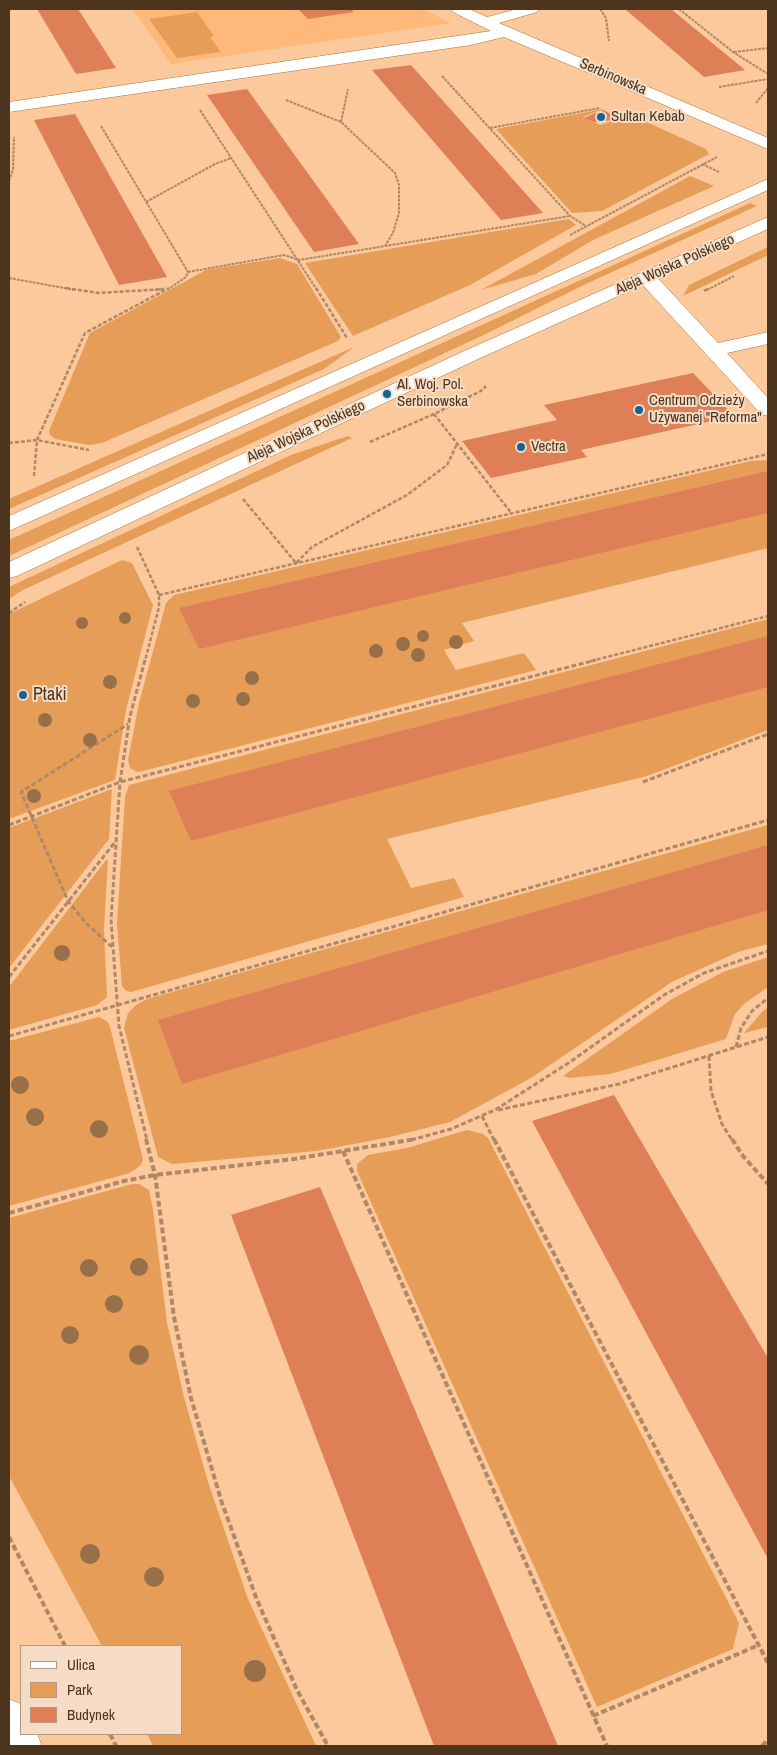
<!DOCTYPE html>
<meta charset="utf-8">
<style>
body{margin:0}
#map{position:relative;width:777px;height:1755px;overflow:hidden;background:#fbc99c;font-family:"Archivo Narrow",sans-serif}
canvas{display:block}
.frame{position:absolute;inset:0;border:10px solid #4d341d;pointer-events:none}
.legend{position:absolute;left:20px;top:1645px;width:162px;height:90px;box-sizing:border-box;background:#f6dcc6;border:1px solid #b29982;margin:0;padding:6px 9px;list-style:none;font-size:15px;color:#4d341d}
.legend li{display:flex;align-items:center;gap:10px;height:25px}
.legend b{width:25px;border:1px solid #b29982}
</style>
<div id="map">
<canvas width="777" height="1755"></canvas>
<div class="frame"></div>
<ul class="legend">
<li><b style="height:6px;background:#fff"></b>Ulica</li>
<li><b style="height:14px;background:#e69d57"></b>Park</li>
<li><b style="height:14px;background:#de7f57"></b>Budynek</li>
</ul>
</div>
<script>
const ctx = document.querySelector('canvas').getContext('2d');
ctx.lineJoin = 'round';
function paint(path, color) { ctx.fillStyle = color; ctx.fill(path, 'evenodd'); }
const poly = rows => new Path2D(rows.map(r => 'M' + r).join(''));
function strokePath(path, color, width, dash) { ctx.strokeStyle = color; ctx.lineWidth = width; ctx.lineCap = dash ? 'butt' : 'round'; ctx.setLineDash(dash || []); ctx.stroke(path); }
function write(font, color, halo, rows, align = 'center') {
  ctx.font = font + ' "Archivo Narrow",sans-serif'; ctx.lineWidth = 4; ctx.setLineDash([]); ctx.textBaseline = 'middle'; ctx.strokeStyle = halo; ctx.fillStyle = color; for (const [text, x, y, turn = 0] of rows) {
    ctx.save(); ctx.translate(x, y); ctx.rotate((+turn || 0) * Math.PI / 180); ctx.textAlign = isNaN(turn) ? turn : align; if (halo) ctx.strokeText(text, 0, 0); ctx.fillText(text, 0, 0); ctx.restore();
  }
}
paint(poly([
 [133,9,423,9,451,23,171,64]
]), '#feb97a');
paint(poly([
 [197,12,214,36,210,37,221,52,177,58,149,19],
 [604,109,583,117,600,125,631,115,706,149,709,154,602,211,572,213,496,129],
 [690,176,714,186,593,240,536,274,481,290],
 [750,203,757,206,588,283,490,332,9,556,9,540],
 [569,219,576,225,470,285,353,336,305,263],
 [768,247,768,255,683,296,689,285],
 [280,258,297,264,341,337,338,341,102,443,89,445,55,439,50,435,49,431,90,333,206,270],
 [354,347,324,369,9,509,9,499],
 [348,436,352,438,23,590,9,599,9,587,291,455],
 [768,460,768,548,462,623,474,641,444,650,456,670,524,653,536,670,143,771,137,772,130,768,128,760,139,703,166,603,174,595,751,461],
 [122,560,132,563,153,605,126,710,115,780,9,819,9,614],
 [768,619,768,730,647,776,387,839,411,888,454,878,464,897,131,992,126,991,122,986,117,923,125,797,129,785],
 [112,789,109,839,9,968,9,828],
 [768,825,768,944,738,952,672,982,531,1078,450,1122,390,1137,317,1151,184,1163,172,1164,158,1157,124,1028,128,1013,136,1005,147,999],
 [106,860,108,860,104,929,107,997,97,1005,9,1030,9,987],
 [768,957,768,987,744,1004,735,1014,726,1039,611,1074,569,1078,563,1076,672,999,723,972],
 [768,1007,768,1027,744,1033,762,1012],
 [99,1017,108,1022,110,1027,143,1159,141,1165,130,1173,9,1206,9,1041],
 [467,1130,483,1134,488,1138,739,1623,733,1649,597,1707,357,1171,357,1164,368,1155,407,1148],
 [132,1184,139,1184,149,1190,153,1209,167,1323,184,1397,208,1482,248,1599,316,1746,153,1746,147,1734,181,1734,181,1646,102,1646,9,1476,9,1218]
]), '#e69d57');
paint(poly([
 [37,9,78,9,116,68,76,74],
 [298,9,351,9,354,12,308,19],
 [625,9,671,9,745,70,704,77],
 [411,65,543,213,501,220,372,70],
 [247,89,359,244,314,252,207,95],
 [603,110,613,115,613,120,594,122,584,118],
 [75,114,167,277,119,285,34,120],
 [693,373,734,416,581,450,587,457,491,478,462,441,557,420,544,405],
 [768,471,768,513,199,649,179,608],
 [768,636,768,687,191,841,169,791],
 [768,845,768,910,182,1084,158,1020],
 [614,1095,768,1358,768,1559,532,1121],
 [320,1187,558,1746,434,1746,231,1215]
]), '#de7f57');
const minor = poly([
 [451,9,469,9,487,17,517,9,539,9,537,12,499,23,768,138,768,149,504,37,471,45,9,112,9,102,491,31,453,12,451,9],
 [647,272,654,274,718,343,768,332,768,344,727,353,768,398,768,416,761,414,640,282,638,278,640,274,647,272]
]);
const major = poly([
 [768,179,768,190,9,531,9,516,768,179],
 [768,217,768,229,478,359,17,576,9,578,9,562,464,351,768,217],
 [9,1699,21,1704,21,1734,37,1734,42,1746,9,1746,9,1699]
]);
strokePath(minor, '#aa7138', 1);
strokePath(major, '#aa7138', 1);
strokePath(poly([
 [600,9,606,18,609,41],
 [679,9,733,52,768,74],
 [734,52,768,48],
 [442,76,570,216,586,226],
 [719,87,768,79],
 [286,100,341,122,395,173,399,185,399,213,393,233,385,246],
 [756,103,768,88],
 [200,110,317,290],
 [341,122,348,89],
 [101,126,188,272],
 [490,128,600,108],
 [702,164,719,172],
 [9,181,13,170,14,137],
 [146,202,215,164,231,158],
 [570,235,717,157],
 [188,272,284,255,299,260,570,216],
 [9,278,75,290],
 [155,290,164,289],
 [167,290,186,277,188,272],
 [707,290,734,276]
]), '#b08865', 2, [3, 1]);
strokePath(poly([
 [66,288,99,293,164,289],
 [316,288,347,338],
 [704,291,709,288],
 [434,414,512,514],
 [370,442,434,414,481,391,486,386],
 [9,443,37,440,89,450],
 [34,476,37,440,85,333,169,288],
 [243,499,296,563,312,547,407,495,447,465,457,444],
 [137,547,159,595,159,607,145,661],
 [159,595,768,454],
 [9,613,25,602],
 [591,661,768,616]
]), '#b08865', 2.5, [4, 2]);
strokePath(poly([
 [145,660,130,716,120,782,111,920,119,1026,147,1140],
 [643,782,768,734],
 [9,825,120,782,596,660],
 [112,947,86,923,68,901,21,792,128,724],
 [9,977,115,842],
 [9,1036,768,820],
 [736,1047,741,1028,752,1011,768,998],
 [709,1056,711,1091,722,1124,732,1140],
 [498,1110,619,1084,768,1037],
 [482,1116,494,1140],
 [411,1140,451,1129,495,1110,570,1062,664,995,704,973,768,951]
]), '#b08865', 3, [5, 2.5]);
strokePath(poly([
 [146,1139,155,1175,174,1317,191,1398,221,1500,257,1600,297,1690,328,1746],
 [494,1139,768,1663],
 [732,1139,743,1156,768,1184],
 [343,1151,607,1746],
 [9,1213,124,1181,155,1175,294,1159,416,1139],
 [9,1537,65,1646],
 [593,1716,759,1645],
 [110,1734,116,1746],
 [762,1746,768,1739]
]), '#b08865', 4, [6, 3]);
paint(minor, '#fff');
paint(major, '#fff');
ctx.fillStyle = '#97704a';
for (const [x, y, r] of [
 [125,618,6],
 [82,623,6],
 [423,636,6],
 [456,642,7],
 [403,644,7],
 [376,651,7],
 [418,655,7],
 [252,678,7],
 [110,682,7],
 [243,699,7],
 [193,701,7],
 [45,720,7],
 [90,740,7],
 [34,796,7],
 [62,953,8],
 [20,1085,9],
 [35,1117,9],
 [99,1129,9],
 [139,1267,9],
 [89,1268,9],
 [114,1304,9],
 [70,1335,9],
 [139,1355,10],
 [90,1554,10],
 [154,1577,10],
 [255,1671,11]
]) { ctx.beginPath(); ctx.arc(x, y, r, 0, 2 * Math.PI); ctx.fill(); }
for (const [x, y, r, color] of [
 [601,117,5,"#136395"],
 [387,394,5,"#136395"],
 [639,410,5,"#136395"],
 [521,447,5,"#136395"],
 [23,695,5,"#136395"]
]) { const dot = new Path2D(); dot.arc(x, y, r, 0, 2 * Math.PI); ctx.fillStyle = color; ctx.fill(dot); strokePath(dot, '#f6dcc6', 2); }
write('15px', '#4d341d', '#f6dcc6', [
 ["Serbinowska",613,77,23],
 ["Aleja Wojska Polskiego",675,265,-24],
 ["Aleja Wojska Polskiego",306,432,-25]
]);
write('15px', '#4d341d', '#f6dcc6', [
 ["Sultan Kebab",611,117],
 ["Al. Woj. Pol.",397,385],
 ["Serbinowska",397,402],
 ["Centrum Odzieży",649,401],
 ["Używanej \"Reforma\"",649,418],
 ["Vectra",531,447]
], 'left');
write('18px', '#4d341d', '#f6dcc6', [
 ["Ptaki",33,695]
], 'left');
</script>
